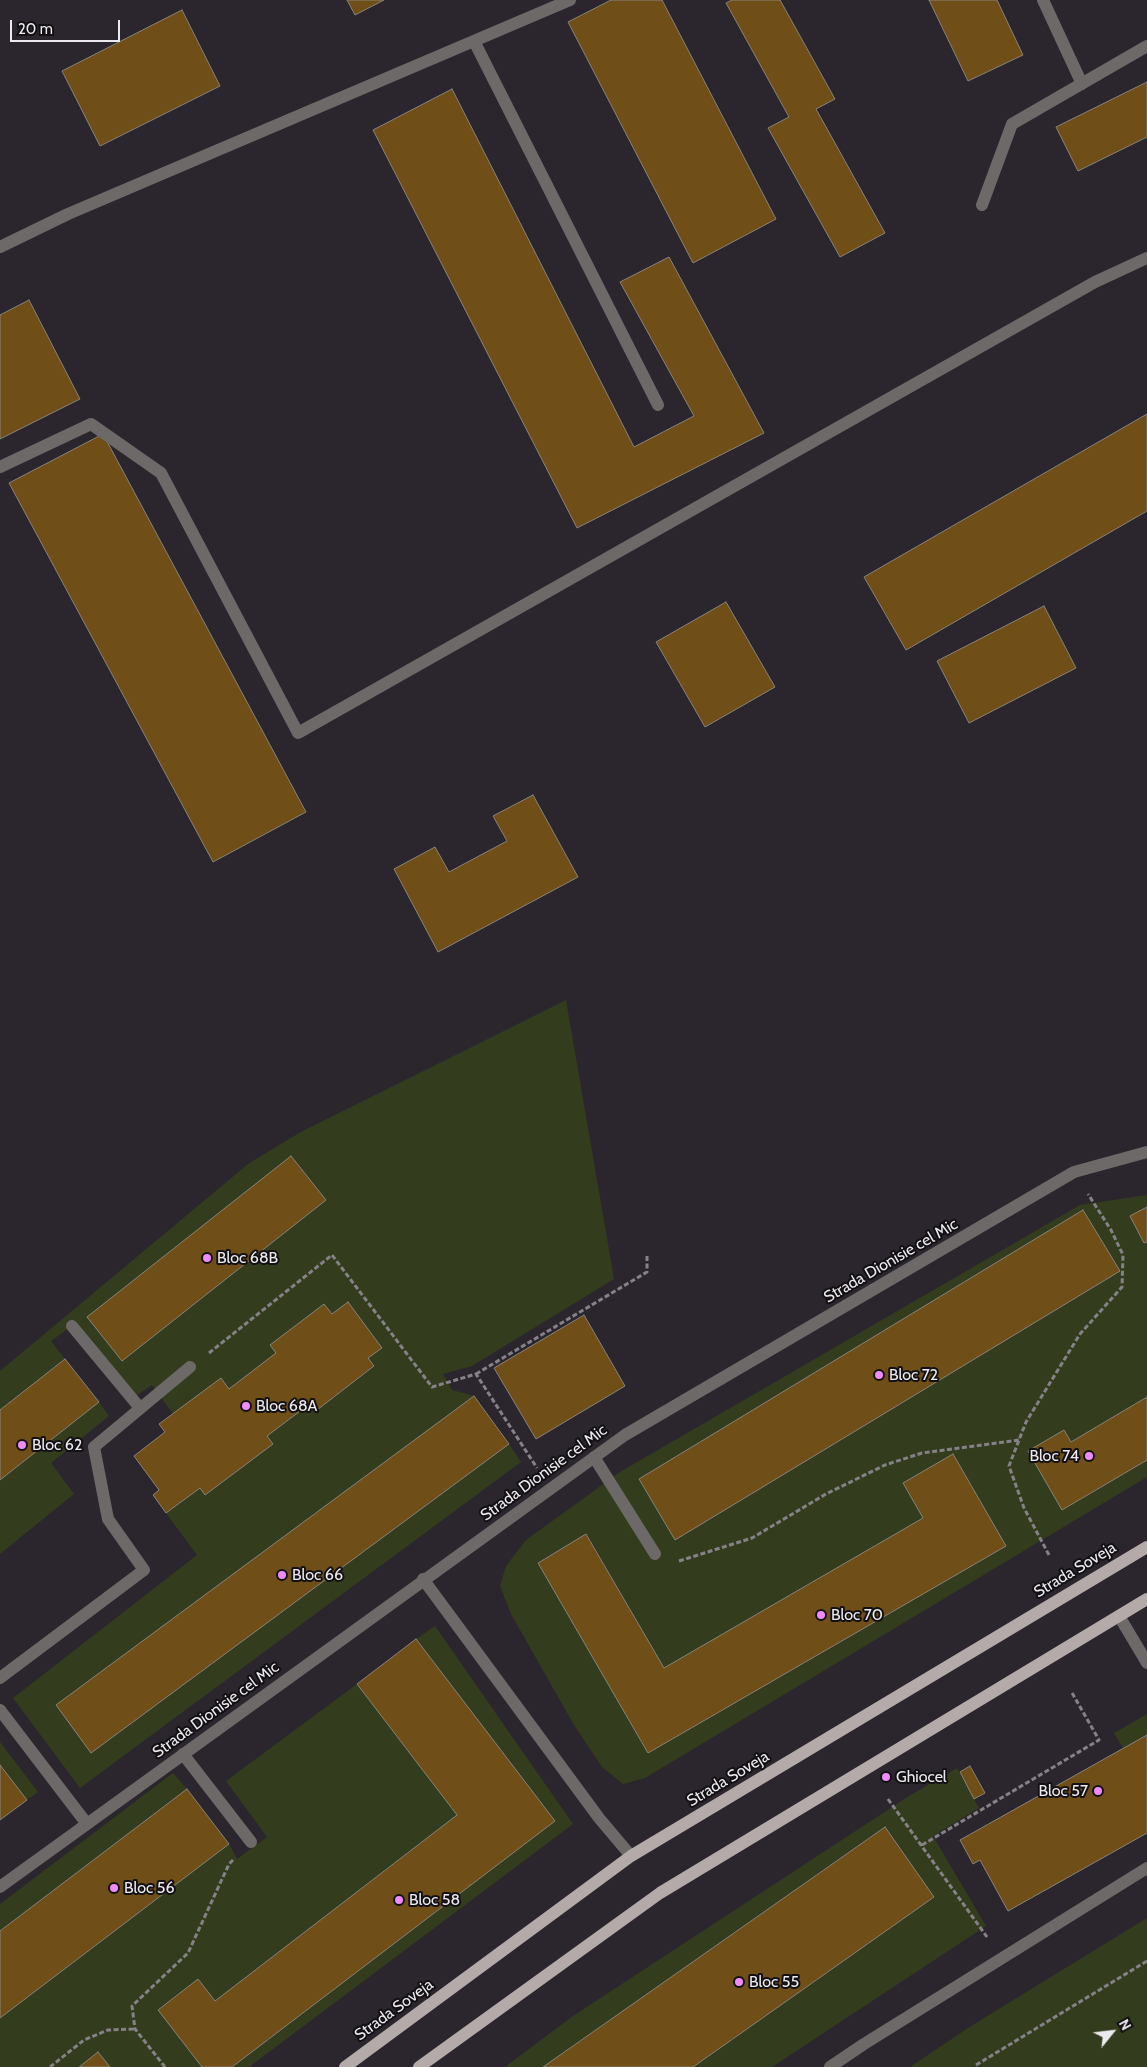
<!DOCTYPE html>
<style>
body{margin:0}
#map{position:relative;width:1147px;height:2067px;overflow:hidden;background:#2b262d;font-family:Cabin,sans-serif}
canvas{display:block}
.north{position:absolute;left:1087px;top:2007px;width:50px;height:50px;-webkit-text-stroke:4px #121013;paint-order:stroke;rotate:61deg;font-size:14px;font-weight:700;line-height:20px;text-align:center;color:#edeaef}
.north::after{content:'';display:block;margin:auto;width:18px;height:22px;background:#edeaef;clip-path:polygon(50% 0,100% 100%,50% 72%,0 100%)}
.scale{position:absolute;left:10px;top:20px;width:110px;height:22px;box-sizing:border-box;border:2px solid #edeaef;border-top:0;padding-left:6px;font-size:15px;line-height:18px;white-space:nowrap;color:#edeaef;-webkit-text-stroke:4px #121013;paint-order:stroke}
</style>
<div id="map">
<canvas width="1147" height="2067"></canvas>
<div class="north">N</div>
<div class="scale">20 m</div>
</div>
<script>
const ctx = document.querySelector('canvas').getContext('2d');
ctx.lineJoin = 'round';
function paint(path, color) { ctx.fillStyle = color; ctx.fill(path, 'evenodd'); }
const poly = rows => new Path2D(rows.map(r => 'M' + r).join(''));
function strokePath(path, color, width, dash) { ctx.strokeStyle = color; ctx.lineWidth = width; ctx.lineCap = dash ? 'butt' : 'round'; ctx.setLineDash(dash || []); ctx.stroke(path); }
function write(font, color, halo, rows, align = 'center') {
  ctx.font = font + ' Cabin,sans-serif'; ctx.lineWidth = 4; ctx.setLineDash([]); ctx.textBaseline = 'middle'; ctx.strokeStyle = halo; ctx.fillStyle = color; for (const [text, x, y, turn = 0] of rows) {
    ctx.save(); ctx.translate(x, y); ctx.rotate((+turn || 0) * Math.PI / 180); ctx.textAlign = isNaN(turn) ? turn : align; if (halo) ctx.strokeText(text, 0, 0); ctx.fillText(text, 0, 0); ctx.restore();
  }
}
paint(poly([
 [566,1000,614,1279,472,1366,443,1374,452,1390,474,1396,91,1752,509,1444,521,1462,80,1788,13,1698,197,1555,166,1513,200,1488,205,1495,273,1443,267,1436,312,1402,318,1409,374,1367,368,1358,382,1348,348,1303,332,1314,324,1304,276,1353,229,1389,221,1378,173,1414,152,1385,136,1396,76,1323,51,1341,65,1359,0,1410,0,1371,248,1164,299,1133],
 [1147,1195,1147,1207,1130,1217,1144,1243,1147,1242,1147,1397,1071,1442,1064,1430,1028,1451,1063,1510,1147,1460,1147,1477,645,1778,623,1784,602,1767,574,1725,511,1614,500,1586,506,1566,526,1540,620,1472,1080,1205],
 [1083,1210,1120,1271,675,1539,639,1479],
 [953,1454,1006,1546,648,1753,538,1562,587,1534,664,1668,923,1518,903,1483],
 [99,1402,109,1416,51,1463,74,1494,0,1554,0,1480],
 [435,1626,573,1824,249,2067,232,2067,554,1821,416,1639],
 [357,1684,457,1815,215,2001,198,1979,158,2009,202,2067,110,2067,98,2052,79,2067,0,2067,0,2018,229,1844,237,1859,267,1837,226,1781],
 [1147,1714,1147,1735,1123,1748,1114,1733],
 [0,1742,38,1792,27,1800,0,1765],
 [957,1768,979,1808,933,1836,986,1926,772,2067,693,2067,934,1897,884,1827,543,2067,505,2067,573,2016,909,1796],
 [173,1773,187,1789,0,1931,0,1904],
 [1147,1918,1147,2067,910,2067,971,2026]
]), '#333d1d');
const building = poly([
 [347,0,384,0,355,15,347,0],
 [611,0,662,0,776,219,693,263,568,22,611,0],
 [732,0,780,0,835,99,816,109,885,233,840,257,768,128,789,117,726,3,732,0],
 [929,0,997,0,1023,55,968,81,929,0],
 [182,10,220,86,100,146,62,71,182,10],
 [1147,82,1147,137,1078,171,1056,127,1147,82],
 [452,89,634,447,694,416,620,282,669,257,764,433,577,528,373,130,452,89],
 [29,300,80,399,0,439,0,315,29,300],
 [1147,414,1147,511,906,650,864,577,1147,414],
 [103,434,306,812,213,862,9,483,103,434],
 [726,602,775,687,705,727,656,642,726,602],
 [1044,606,1076,668,969,723,937,661,1044,606],
 [533,795,578,877,438,952,394,869,435,847,449,872,507,841,493,816,533,795],
 [291,1156,326,1200,122,1361,87,1317,291,1156],
 [1147,1207,1147,1242,1144,1243,1130,1216,1147,1207],
 [1083,1210,1120,1271,675,1540,639,1479,1083,1210],
 [348,1302,382,1348,368,1358,374,1366,317,1410,312,1402,267,1436,273,1444,205,1495,200,1488,166,1513,153,1495,159,1490,134,1456,165,1432,159,1424,221,1378,229,1389,276,1353,270,1345,324,1304,332,1314,348,1302],
 [584,1315,625,1386,536,1439,494,1368,584,1315],
 [65,1359,99,1402,0,1480,0,1410,65,1359],
 [474,1396,509,1444,91,1753,56,1705,474,1396],
 [1147,1397,1147,1460,1062,1510,1028,1451,1064,1430,1071,1442,1147,1397],
 [953,1454,1006,1546,648,1753,538,1563,586,1534,664,1668,923,1518,903,1483,953,1454],
 [416,1639,555,1821,232,2067,202,2067,158,2010,198,1979,215,2001,457,1815,357,1684,416,1639],
 [1147,1735,1147,1833,1008,1911,980,1860,973,1864,960,1840,1147,1735],
 [0,1765,27,1800,0,1820,0,1765],
 [970,1766,985,1793,974,1799,960,1772,970,1766],
 [187,1789,229,1844,0,2018,0,1931,187,1789],
 [885,1827,934,1897,693,2067,543,2067,885,1827],
 [98,2052,110,2067,79,2067,98,2052]
]);
paint(building, '#6f4e18');
strokePath(building, '#89837b', 1);
strokePath(poly([
 [209,1353,332,1255,432,1387,476,1374,537,1468],
 [476,1374,647,1272,647,1256],
 [1049,1555,1024,1508,1009,1466,1026,1422,1080,1334,1122,1287,1123,1255,1111,1230,1088,1194],
 [679,1561,752,1538,826,1494,885,1465,922,1453,1019,1440],
 [888,1799,987,1937],
 [922,1845,1099,1740,1071,1691],
 [976,2065,1147,1961],
 [50,2067,84,2040,108,2030,135,2029],
 [165,2067,135,2029,132,2006,188,1953,229,1864,233,1860]
]), '#858187', 3, [5, 2.5]);
strokePath(poly([
 [1043,0,1082,84],
 [474,41,658,405],
 [982,205,1012,124,1147,46],
 [0,247,68,214,570,0],
 [0,467,91,424,161,473,298,733,1095,282,1147,258],
 [72,1326,140,1408],
 [594,1457,655,1554],
 [423,1579,599,1818,631,1856],
 [1119,1616,1147,1663],
 [0,1678,144,1570,108,1519,94,1447,190,1367],
 [0,1710,87,1824],
 [183,1754,251,1842],
 [0,1887,625,1435,1074,1172,1147,1152],
 [830,2067,864,2044,1147,1868]
]), '#6e6969', 12);
strokePath(poly([
 [345,2067,631,1856,1147,1547],
 [419,2067,660,1893,1147,1599]
]), '#b4aaa9', 12);
for (const [x, y, r, color] of [
 [207,1258,5,"#ed8cf9"],
 [879,1375,5,"#ed8cf9"],
 [246,1406,5,"#ed8cf9"],
 [22,1445,5,"#ed8cf9"],
 [1089,1456,5,"#ed8cf9"],
 [282,1575,5,"#ed8cf9"],
 [821,1615,5,"#ed8cf9"],
 [886,1777,5,"#ed8cf9"],
 [1098,1791,5,"#ed8cf9"],
 [114,1888,5,"#ed8cf9"],
 [399,1900,5,"#ed8cf9"],
 [739,1982,5,"#ed8cf9"]
]) { const dot = new Path2D(); dot.arc(x, y, r, 0, 2 * Math.PI); ctx.fillStyle = color; ctx.fill(dot); strokePath(dot, '#121013', 2); }
write('16px', '#edeaef', '#121013', [
 ["Bloc 68B",217,1258],
 ["Bloc 72",889,1375],
 ["Bloc 68A",256,1406],
 ["Bloc 62",32,1445],
 ["Bloc 74",1079,1456,"right"],
 ["Bloc 66",292,1575],
 ["Bloc 70",831,1615],
 ["Ghiocel",896,1777],
 ["Bloc 57",1088,1791,"right"],
 ["Bloc 56",124,1888],
 ["Bloc 58",409,1900],
 ["Bloc 55",749,1982]
], 'left');
write('16px', '#edeaef', '#121013', [
 ["Strada Dionisie cel Mic",891,1261,-30],
 ["Strada Dionisie cel Mic",544,1473,-36],
 ["Strada Soveja",1075,1570,-31],
 ["Strada Dionisie cel Mic",216,1710,-36],
 ["Strada Soveja",728,1779,-31],
 ["Strada Soveja",394,2010,-36]
]);
</script>
